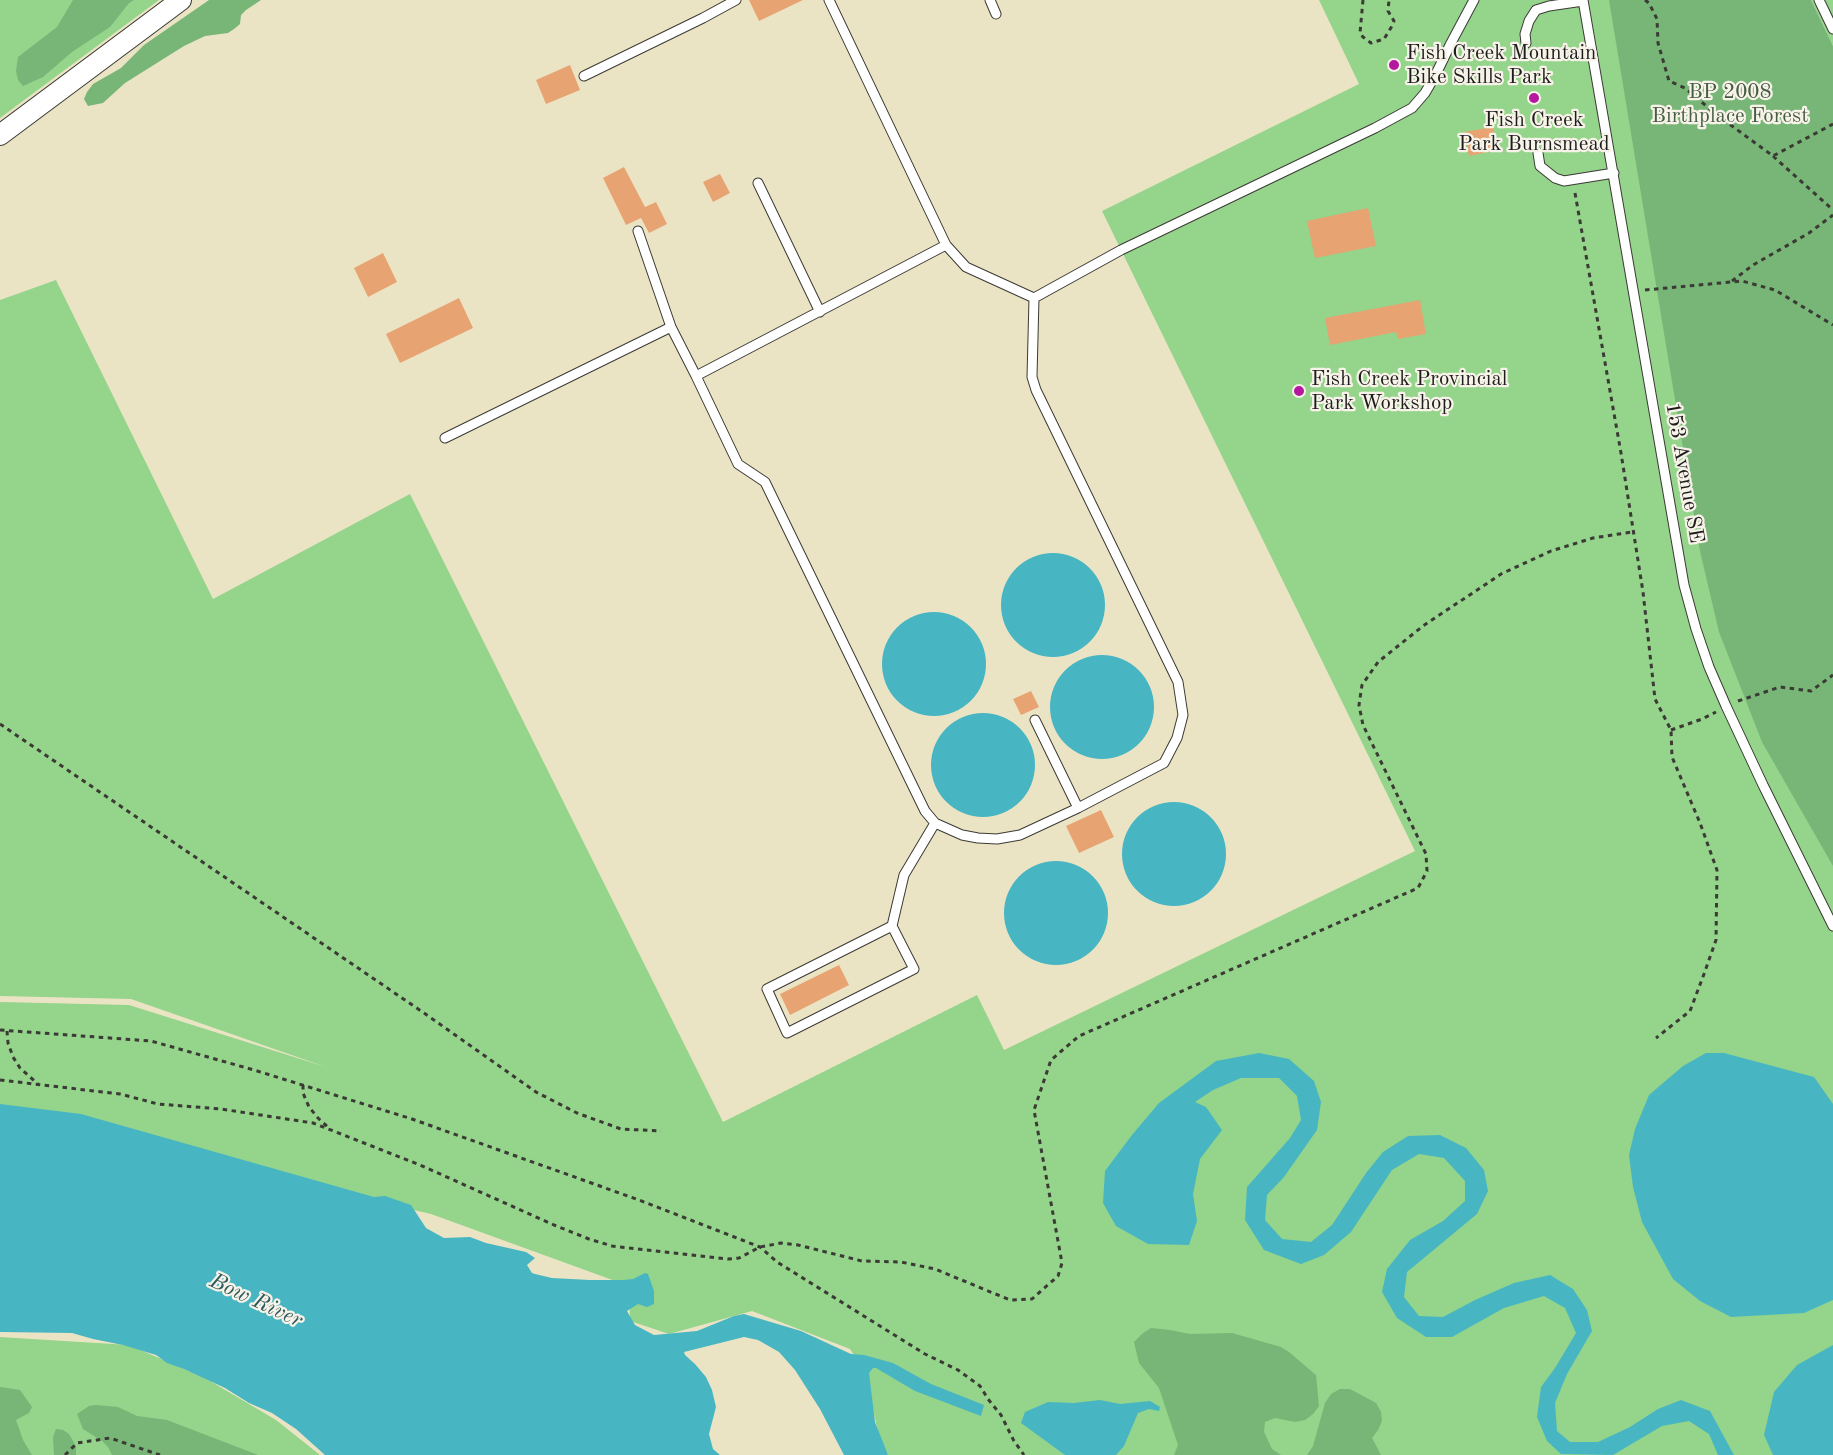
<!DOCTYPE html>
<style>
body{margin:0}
canvas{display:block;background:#ebe4c4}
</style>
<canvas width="1833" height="1455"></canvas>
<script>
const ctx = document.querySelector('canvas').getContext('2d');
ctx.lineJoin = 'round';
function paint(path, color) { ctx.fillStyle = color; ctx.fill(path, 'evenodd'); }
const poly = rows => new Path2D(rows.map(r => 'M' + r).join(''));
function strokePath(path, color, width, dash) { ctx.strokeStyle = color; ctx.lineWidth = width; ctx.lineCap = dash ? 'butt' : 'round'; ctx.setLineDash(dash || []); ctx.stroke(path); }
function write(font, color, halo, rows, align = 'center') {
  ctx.font = font + ' "Old Standard TT",serif'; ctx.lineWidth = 4.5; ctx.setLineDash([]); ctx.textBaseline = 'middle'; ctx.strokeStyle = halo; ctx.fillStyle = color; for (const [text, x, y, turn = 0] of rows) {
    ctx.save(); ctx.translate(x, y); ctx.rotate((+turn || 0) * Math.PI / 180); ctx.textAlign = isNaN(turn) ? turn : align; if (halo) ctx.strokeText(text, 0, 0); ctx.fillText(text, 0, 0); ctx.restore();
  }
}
paint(poly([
 [0,0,159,0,0,118],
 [1319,0,1737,0,1833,197,1833,1455,888,1455,880,1441,865,1372,850,1349,752,1311,669,1334,630,1321,629,1286,431,1214,0,1114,0,1002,129,1005,326,1067,131,999,0,996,0,300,56,280,213,599,410,494,723,1122,977,995,1004,1050,1415,851,1102,211,1359,84],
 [1811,0,1833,0,1833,46],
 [0,1337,129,1345,205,1378,276,1420,320,1455,0,1455]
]), '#94d48b');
paint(poly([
 [73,0,134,0,129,3,110,27,72,52,43,77,23,86,18,80,16,71,18,57,57,27],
 [209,0,261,0,246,10,241,15,240,24,234,29,228,33,205,36,184,46,125,83,103,103,88,106,84,99,87,92,93,84,121,68,144,45],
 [1609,0,1811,0,1833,46,1833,866,1762,742,1719,632,1700,551],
 [1151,1328,1170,1330,1190,1334,1232,1333,1281,1347,1289,1352,1316,1375,1319,1406,1313,1414,1305,1420,1295,1422,1275,1418,1265,1422,1264,1432,1272,1449,1281,1455,1174,1455,1178,1445,1159,1388,1139,1363,1134,1342,1142,1334],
 [0,1387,20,1390,32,1407,29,1413,16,1420,23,1440,32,1455,0,1455],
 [1340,1389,1350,1389,1376,1403,1381,1412,1382,1421,1378,1430,1372,1438,1381,1455,1307,1455,1313,1446,1325,1403,1331,1394],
 [96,1405,118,1407,137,1416,167,1420,258,1455,112,1455,108,1447,102,1441,83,1429,77,1414,89,1406],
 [56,1429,63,1430,69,1434,76,1446,76,1455,54,1455,53,1437]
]), '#77b677');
paint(poly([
 '1001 605a52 52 0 1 1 104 0a52 52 0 1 1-104 0Z',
 '882 664a52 52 0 1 1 104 0a52 52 0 1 1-104 0Z',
 '1050 707a52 52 0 1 1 104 0a52 52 0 1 1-104 0Z',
 '931 765a52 52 0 1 1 104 0a52 52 0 1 1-104 0Z',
 '1122 854a52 52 0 1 1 104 0a52 52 0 1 1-104 0Z',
 '1004 913a52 52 0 1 1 104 0a52 52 0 1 1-104 0Z',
 [1259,1053,1289,1059,1314,1081,1321,1102,1317,1130,1284,1177,1267,1195,1265,1220,1282,1239,1311,1242,1332,1225,1366,1173,1383,1152,1408,1136,1440,1135,1466,1148,1484,1170,1488,1191,1477,1214,1407,1272,1404,1297,1419,1316,1443,1317,1475,1300,1514,1283,1550,1275,1573,1289,1587,1310,1592,1331,1567,1374,1555,1403,1557,1431,1570,1442,1598,1442,1630,1427,1658,1409,1681,1400,1710,1411,1734,1455,1718,1455,1709,1434,1689,1421,1662,1426,1613,1455,1561,1454,1547,1441,1537,1417,1541,1387,1555,1368,1576,1333,1565,1308,1544,1296,1504,1308,1452,1337,1426,1337,1397,1318,1382,1292,1387,1269,1410,1240,1443,1221,1465,1201,1465,1181,1444,1158,1419,1154,1392,1170,1351,1232,1324,1255,1301,1264,1264,1250,1245,1220,1247,1187,1290,1138,1301,1120,1297,1096,1279,1078,1241,1078,1213,1090,1195,1102,1206,1107,1222,1130,1200,1159,1193,1194,1197,1221,1189,1245,1148,1244,1116,1226,1103,1203,1105,1171,1132,1135,1159,1103,1216,1061],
 [1706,1053,1724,1053,1814,1077,1833,1104,1833,1300,1804,1313,1731,1317,1700,1301,1673,1279,1642,1222,1633,1187,1629,1155,1635,1129,1649,1095,1683,1066],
 [0,1104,81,1114,374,1197,385,1196,411,1205,426,1228,444,1238,470,1237,486,1243,526,1252,535,1258,527,1265,532,1273,535,1274,552,1278,590,1280,623,1280,633,1279,645,1273,648,1274,654,1291,654,1304,647,1307,638,1304,627,1311,635,1325,654,1335,697,1331,734,1316,744,1314,801,1331,851,1354,864,1355,893,1363,931,1384,984,1405,981,1416,915,1391,876,1368,873,1368,869,1373,875,1422,888,1455,844,1455,820,1409,795,1370,779,1352,758,1340,744,1337,684,1352,685,1355,695,1364,706,1377,712,1390,716,1407,709,1434,713,1449,720,1455,325,1455,296,1429,272,1413,249,1403,225,1388,184,1369,167,1363,156,1355,123,1345,93,1339,72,1333,0,1332],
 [1833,1345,1833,1455,1773,1455,1764,1435,1774,1392,1797,1365],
 [1100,1400,1120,1404,1150,1401,1160,1407,1159,1411,1149,1409,1138,1413,1124,1446,1116,1455,1065,1455,1021,1423,1025,1412,1048,1402,1074,1403]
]), '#48b6c2');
paint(poly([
 [749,0,803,0,759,21],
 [570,65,580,90,546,104,536,80],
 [1493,127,1498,150,1469,156,1464,132],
 [624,167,645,207,656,202,667,224,649,233,641,218,626,225,603,178],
 [720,174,730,193,713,202,703,182],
 [1368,208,1376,246,1315,258,1307,221],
 [383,253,397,282,368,297,354,268],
 [459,298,473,328,400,363,386,334],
 [1420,300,1426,334,1398,339,1396,332,1330,345,1325,318],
 [1031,691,1039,707,1021,715,1013,699],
 [1101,810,1114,837,1079,853,1066,826],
 [839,965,849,985,790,1015,780,994]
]), '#e7a472');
const service = poly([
 [829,0,946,245],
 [990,0,996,14],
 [1583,0,1684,585,1696,629,1709,667,1726,706,1763,785,1833,926],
 [1819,0,1833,29],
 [1526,43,1525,34,1529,21,1536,10,1549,6,1583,1],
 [584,76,703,18,736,0],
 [1538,153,1540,166,1555,178,1564,181,1614,173],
 [758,183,820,312],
 [638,231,671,327,696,376,738,464,765,482,925,811,935,823,962,835,978,838,997,839,1020,835,1078,808,1164,763,1177,738,1183,715,1178,682,1036,390,1032,377,1034,298,966,267,946,245,696,376],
 [1034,298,1121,250,1375,128,1412,108,1425,93,1436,74,1451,43,1474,0],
 [445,438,671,327],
 [1035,720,1078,808],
 [892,926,767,989,787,1033,914,969,892,926,904,875,935,823]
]);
const minor = poly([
 [0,135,181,0]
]);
strokePath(service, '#3b3a35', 11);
strokePath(minor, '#3b3a35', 22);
strokePath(poly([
 [1363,0,1360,33,1363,37,1371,43,1384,39,1392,26,1394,21,1388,11,1389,0],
 [1645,0,1649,3,1657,19,1658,43,1669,81,1685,88,1717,115,1773,156,1833,124],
 [1773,156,1833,210],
 [1575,193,1621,453,1643,592,1655,699,1671,730,1672,757,1700,823,1717,870,1716,940,1704,974,1690,1011,1656,1038],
 [1732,281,1753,265,1809,233,1833,215],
 [1645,290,1742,281,1775,290,1833,325],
 [1738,701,1780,687,1811,691,1833,675],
 [0,724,424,1013,536,1092,577,1113,621,1129,661,1131],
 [1671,730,1702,719,1716,712],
 [0,1030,151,1041,254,1070,412,1119,639,1200,760,1247,777,1262,925,1354,958,1370,980,1386,988,1399,1001,1415,1014,1441,1024,1455],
 [7,1031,8,1043,13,1057,20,1068,38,1084],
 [0,1080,120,1094,158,1104,221,1109,313,1123,420,1165,554,1225,589,1239,612,1246,728,1259,739,1258,760,1247,781,1243,798,1245,862,1261,901,1262,935,1269,1010,1300,1032,1299,1058,1276,1062,1263,1034,1110,1051,1060,1079,1036,1418,888,1427,871,1426,854,1363,725,1359,705,1362,685,1378,662,1423,626,1501,574,1551,551,1593,538,1632,532],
 [303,1085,303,1093,309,1107,318,1118,329,1128],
 [65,1455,77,1443,110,1438,160,1455]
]), '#3b3a35', 3, [4.5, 4.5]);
strokePath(service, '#fff', 9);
strokePath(minor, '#fff', 20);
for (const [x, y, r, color] of [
 [1394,65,6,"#b5179e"],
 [1534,98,6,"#b5179e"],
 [1299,391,6,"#b5179e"]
]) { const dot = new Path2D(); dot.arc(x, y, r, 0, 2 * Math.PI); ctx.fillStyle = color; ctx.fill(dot); strokePath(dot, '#f7f3e8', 2); }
write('21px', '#1c1c1c', '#f7f3e8', [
 ["Fish Creek Mountain",1406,53],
 ["Bike Skills Park",1406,77],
 ["Fish Creek",1534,120,"center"],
 ["Park Burnsmead",1534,144,"center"],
 ["Fish Creek Provincial",1311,379],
 ["Park Workshop",1311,403]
], 'left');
write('21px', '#465c43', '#f7f3e8', [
 ["BP 2008",1730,92],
 ["Birthplace Forest",1730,116]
]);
write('21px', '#1c1c1c', '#f7f3e8', [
 ["153 Avenue SE",1684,473,80]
]);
write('italic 22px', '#2e5a5e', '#f7f3e8', [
 ["Bow River",256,1301,25]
]);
</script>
